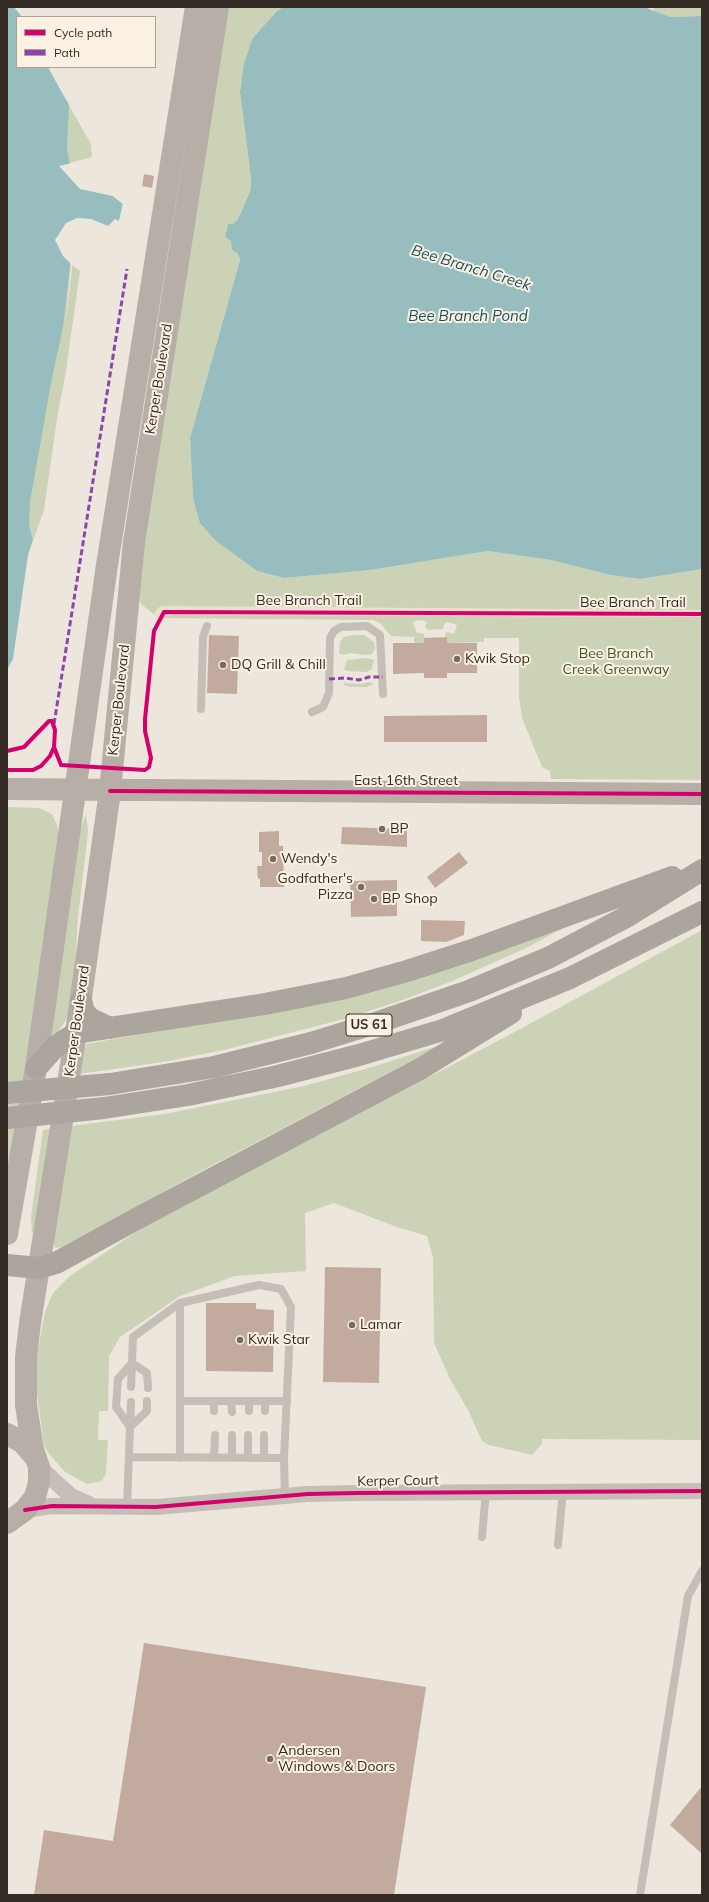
<!DOCTYPE html>
<style>
body{margin:0}
#map{position:relative;width:709px;height:1902px;overflow:hidden;background:#ede6dd;font-family:Mulish,sans-serif}
canvas{display:block}
.frame{position:absolute;inset:0;border:8px solid #352b25;pointer-events:none}
.legend{position:absolute;left:16px;top:16px;width:140px;height:52px;box-sizing:border-box;background:#faf1e3;border:1px solid #aba297;margin:0;padding:5px 7px;list-style:none;font-size:12px;color:#352b25}
.legend li{display:flex;align-items:center;gap:8px;height:20px}
.legend b{width:20px;border:1px solid #aba297}
</style>
<div id="map">
<canvas width="709" height="1902"></canvas>
<div class="frame"></div>
<ul class="legend">
<li><b style="height:5px;background:#d6006c"></b>Cycle path</li>
<li><b style="height:5px;background:#8e44ad"></b>Path</li>
</ul>
</div>
<script>
const ctx = document.querySelector('canvas').getContext('2d');
ctx.lineJoin = 'round';
function paint(path, color) { ctx.fillStyle = color; ctx.fill(path, 'evenodd'); }
const poly = rows => new Path2D(rows.map(r => 'M' + r).join(''));
function strokePath(path, color, width, dash) { ctx.strokeStyle = color; ctx.lineWidth = width; ctx.lineCap = dash ? 'butt' : 'round'; ctx.setLineDash(dash || []); ctx.stroke(path); }
function write(font, color, halo, rows, align = 'center') {
  ctx.font = font + ' Mulish,sans-serif'; ctx.lineWidth = 4; ctx.setLineDash([]); ctx.textBaseline = 'middle'; ctx.strokeStyle = halo; ctx.fillStyle = color; for (const [text, x, y, turn = 0] of rows) {
    ctx.save(); ctx.translate(x, y); ctx.rotate((+turn || 0) * Math.PI / 180); ctx.textAlign = isNaN(turn) ? turn : align; if (halo) ctx.strokeText(text, 0, 0); ctx.fillText(text, 0, 0); ctx.restore();
  }
}
paint(poly([
 [226,7,283,7,276,12,252,39,244,63,240,92,251,178,251,189,238,219,233,224,228,224,225,237,232,241,232,250,238,254,240,260,190,438,193,498,217,542,257,571,284,578,370,570,488,551,551,560,610,575,640,579,702,569,702,780,551,779,550,771,542,767,522,718,519,697,519,638,484,638,484,642,447,643,445,634,447,632,454,634,457,626,455,624,447,622,444,624,443,629,428,630,425,627,427,622,422,620,415,621,413,623,417,633,424,634,424,643,414,643,414,637,391,636,380,623,373,620,159,618,141,604,137,598,152,471],
 [653,7,702,7,702,16,670,17,655,13],
 [61,91,91,144,92,157,59,166],
 [71,264,80,271,66,371,57,419,44,510,28,555,24,530],
 [353,635,364,635,374,642,375,649,372,654,365,655,350,653,343,655,339,653,340,642,344,637],
 [367,658,374,660,372,669,367,672,347,671,344,669,347,660],
 [370,682,374,684,367,687,350,687,344,685,344,683,360,684],
 [7,807,39,808,52,814,57,825,60,839,44,956,7,1184],
 [86,814,88,832,78,917,73,999,70,1014,56,1035,52,1034,50,1032,79,832],
 [571,924,526,948,450,982,397,1002,344,1019,224,1050,163,1062,79,1074,86,1044,192,1025],
 [702,930,702,1440,542,1439,542,1443,532,1455,489,1445,482,1441,469,1412,450,1379,434,1343,433,1257,427,1236,397,1227,334,1203,305,1213,306,1271,235,1276,180,1296,120,1337,109,1356,108,1411,99,1411,98,1440,108,1440,106,1473,102,1481,87,1484,65,1472,50,1455,44,1446,34,1371,45,1312,53,1293,70,1276,145,1226,511,1034],
 [446,1043,203,1170,62,1247,55,1248,53,1243,71,1126,165,1114,304,1086,376,1066],
 [54,1128,35,1230,32,1233,31,1217,43,1130]
]), '#ccd2b6');
paint(poly([
 [164,606,702,610,702,617,172,615,159,618,154,614,159,607]
]), '#ecdfcb');
paint(poly([
 [7,7,22,7,31,17,17,17,17,67,57,67,69,104,67,149,70,166,75,179,82,187,113,196,123,204,119,221,114,227,87,225,74,233,63,327,51,383,30,502,29,525,35,549,7,699],
 [283,7,644,7,670,17,702,16,702,569,640,579,610,575,551,560,488,551,370,570,284,578,257,571,217,542,200,523,193,498,190,438,240,260,238,254,232,250,231,241,225,237,228,224,233,224,238,219,251,189,251,178,240,92,244,63,252,39,276,12]
]), '#98bdbe');
paint(poly([
 [14,7,25,7,33,17,22,17],
 [48,67,59,67,71,108,61,91],
 [72,163,77,178,83,185,114,194,125,204,121,222,110,233,88,227,81,229,76,234,65,330,71,264,63,256,55,240,66,223,77,218,91,219,108,226,115,219,119,221,123,204,113,196,80,189,59,166],
 [34,537,37,549,28,642,19,676,7,701,7,670,13,659,28,555]
]), '#ede6dd');
paint(poly([
 [144,174,154,176,152,188,142,186],
 [209,635,239,636,237,694,207,693],
 [447,637,447,643,477,643,477,673,447,673,447,678,424,678,424,673,393,674,393,643,424,643,424,638],
 [487,715,487,742,384,742,384,716],
 [342,827,407,829,407,847,341,844],
 [279,831,279,846,283,846,284,887,260,887,260,878,258,879,257,866,262,866,262,852,259,852,259,832],
 [459,852,468,863,435,888,427,877],
 [397,880,397,916,351,917,350,881],
 [421,920,465,921,464,935,446,942,421,941],
 [325,1267,381,1268,379,1383,323,1382],
 [206,1303,256,1303,256,1309,274,1310,273,1372,206,1371],
 [144,1643,426,1687,394,1895,34,1895,44,1830,113,1841],
 [702,1786,702,1854,670,1825]
]), '#c2ab9e');
strokePath(poly([
 [201,709,203,637,207,626],
 [312,712,323,707,329,693,330,638,334,631,341,627,367,626,380,635,383,694],
 [180,1303,180,1458],
 [131,1387,133,1337,180,1303,259,1285,281,1289,291,1307,284,1458,285,1497],
 [147,1401,147,1411,130,1427,116,1407,118,1379,132,1363,147,1373,148,1388],
 [180,1401,287,1401],
 [214,1401,214,1411],
 [231,1401,232,1412],
 [249,1411,249,1401],
 [265,1411,265,1401],
 [129,1457,284,1458],
 [214,1458,215,1435],
 [232,1458,232,1435],
 [248,1458,248,1435],
 [264,1458,264,1435],
 [127,1507,131,1402],
 [482,1537,486,1491],
 [558,1545,563,1490],
 [640,1895,688,1596,702,1571]
]), '#c5beb6', 8);
strokePath(poly([
 [39,1467,71,1496,89,1504],
 [25,1510,52,1506,156,1507,308,1494,357,1493,702,1491]
]), '#c5beb6', 16);
strokePath(poly([
 [7,789,702,794],
 [7,1234,36,1068,107,565,196,7],
 [7,1434,22,1442,35,1457],
 [7,1523,25,1510,35,1497,39,1482,39,1467,33,1450,26,1405,26,1357,30,1323,76,1033,110,791,134,542,218,7]
]), '#b6aea7', 22);
strokePath(poly([
 [81,1000,84,1012,91,1019,110,1028],
 [36,1068,56,1046,76,1033,265,1004,346,988,407,971,472,950,672,877],
 [7,1093,110,1084,214,1067,311,1043,376,1023,469,991,548,958,628,916,702,870],
 [7,1118,104,1108,188,1095,278,1076,359,1055,443,1030,570,978,702,912],
 [7,1265,39,1268,56,1263,138,1218,422,1068,511,1013]
]), '#aba59d', 22);
strokePath(poly([
 [329,679,345,678,359,680,369,677,383,677],
 [54,724,127,269]
]), '#8e44ad', 3, [6, 3]);
strokePath(poly([
 [7,751,24,747,49,721,52,721,55,730,54,747,61,765,145,770,149,767,151,758,145,731,145,719,154,631,164,612,702,614],
 [7,770,33,770,41,766,50,756,54,747],
 [110,791,702,794],
 [25,1510,52,1506,156,1507,308,1494,357,1493,702,1491]
]), '#d6006c', 4);
for (const [x, y, r, color] of [
 [457,659,4,"#756c65"],
 [223,665,4,"#756c65"],
 [382,829,4,"#756c65"],
 [273,859,4,"#756c65"],
 [361,887,4,"#756c65"],
 [374,899,4,"#756c65"],
 [352,1325,4,"#756c65"],
 [240,1340,4,"#756c65"],
 [270,1759,4,"#756c65"]
]) { const dot = new Path2D(); dot.arc(x, y, r, 0, 2 * Math.PI); ctx.fillStyle = color; ctx.fill(dot); strokePath(dot, '#faf1e3', 1.5); }
for (const [x, y, w] of [
 [369,1025,46]
]) { const box = new Path2D(); box.roundRect(x - w / 2, y - 11, w, 22, 3); ctx.fillStyle = '#faf1e3'; ctx.fill(box); strokePath(box, '#352b25', 1); }
write('bold 13px', '#352b25', null, [
 ["US 61",369,1025]
]);
write('14px', '#352b25', '#faf1e3', [
 ["Kerper Boulevard",159,379,-81],
 ["Bee Branch Trail",309,601],
 ["Bee Branch Trail",633,603],
 ["Kerper Boulevard",119,700,-84],
 ["East 16th Street",406,781],
 ["Kerper Boulevard",77,1021,-82],
 ["Kerper Court",398,1481,-1]
]);
write('14px', '#415527', '#faf1e3', [
 ["Bee Branch",616,654],
 ["Creek Greenway",616,670]
]);
write('14px', '#352b25', '#faf1e3', [
 ["Kwik Stop",465,659],
 ["DQ Grill & Chill",231,665],
 ["BP",390,829],
 ["Wendy's",281,859],
 ["Godfather's",353,879,"right"],
 ["Pizza",353,895,"right"],
 ["BP Shop",382,899],
 ["Lamar",360,1325],
 ["Kwik Star",248,1340],
 ["Andersen",278,1751],
 ["Windows & Doors",278,1767]
], 'left');
write('italic 15px', '#185159', '#faf1e3', [
 ["Bee Branch Creek",471,268,17],
 ["Bee Branch Pond",468,316]
]);
</script>
